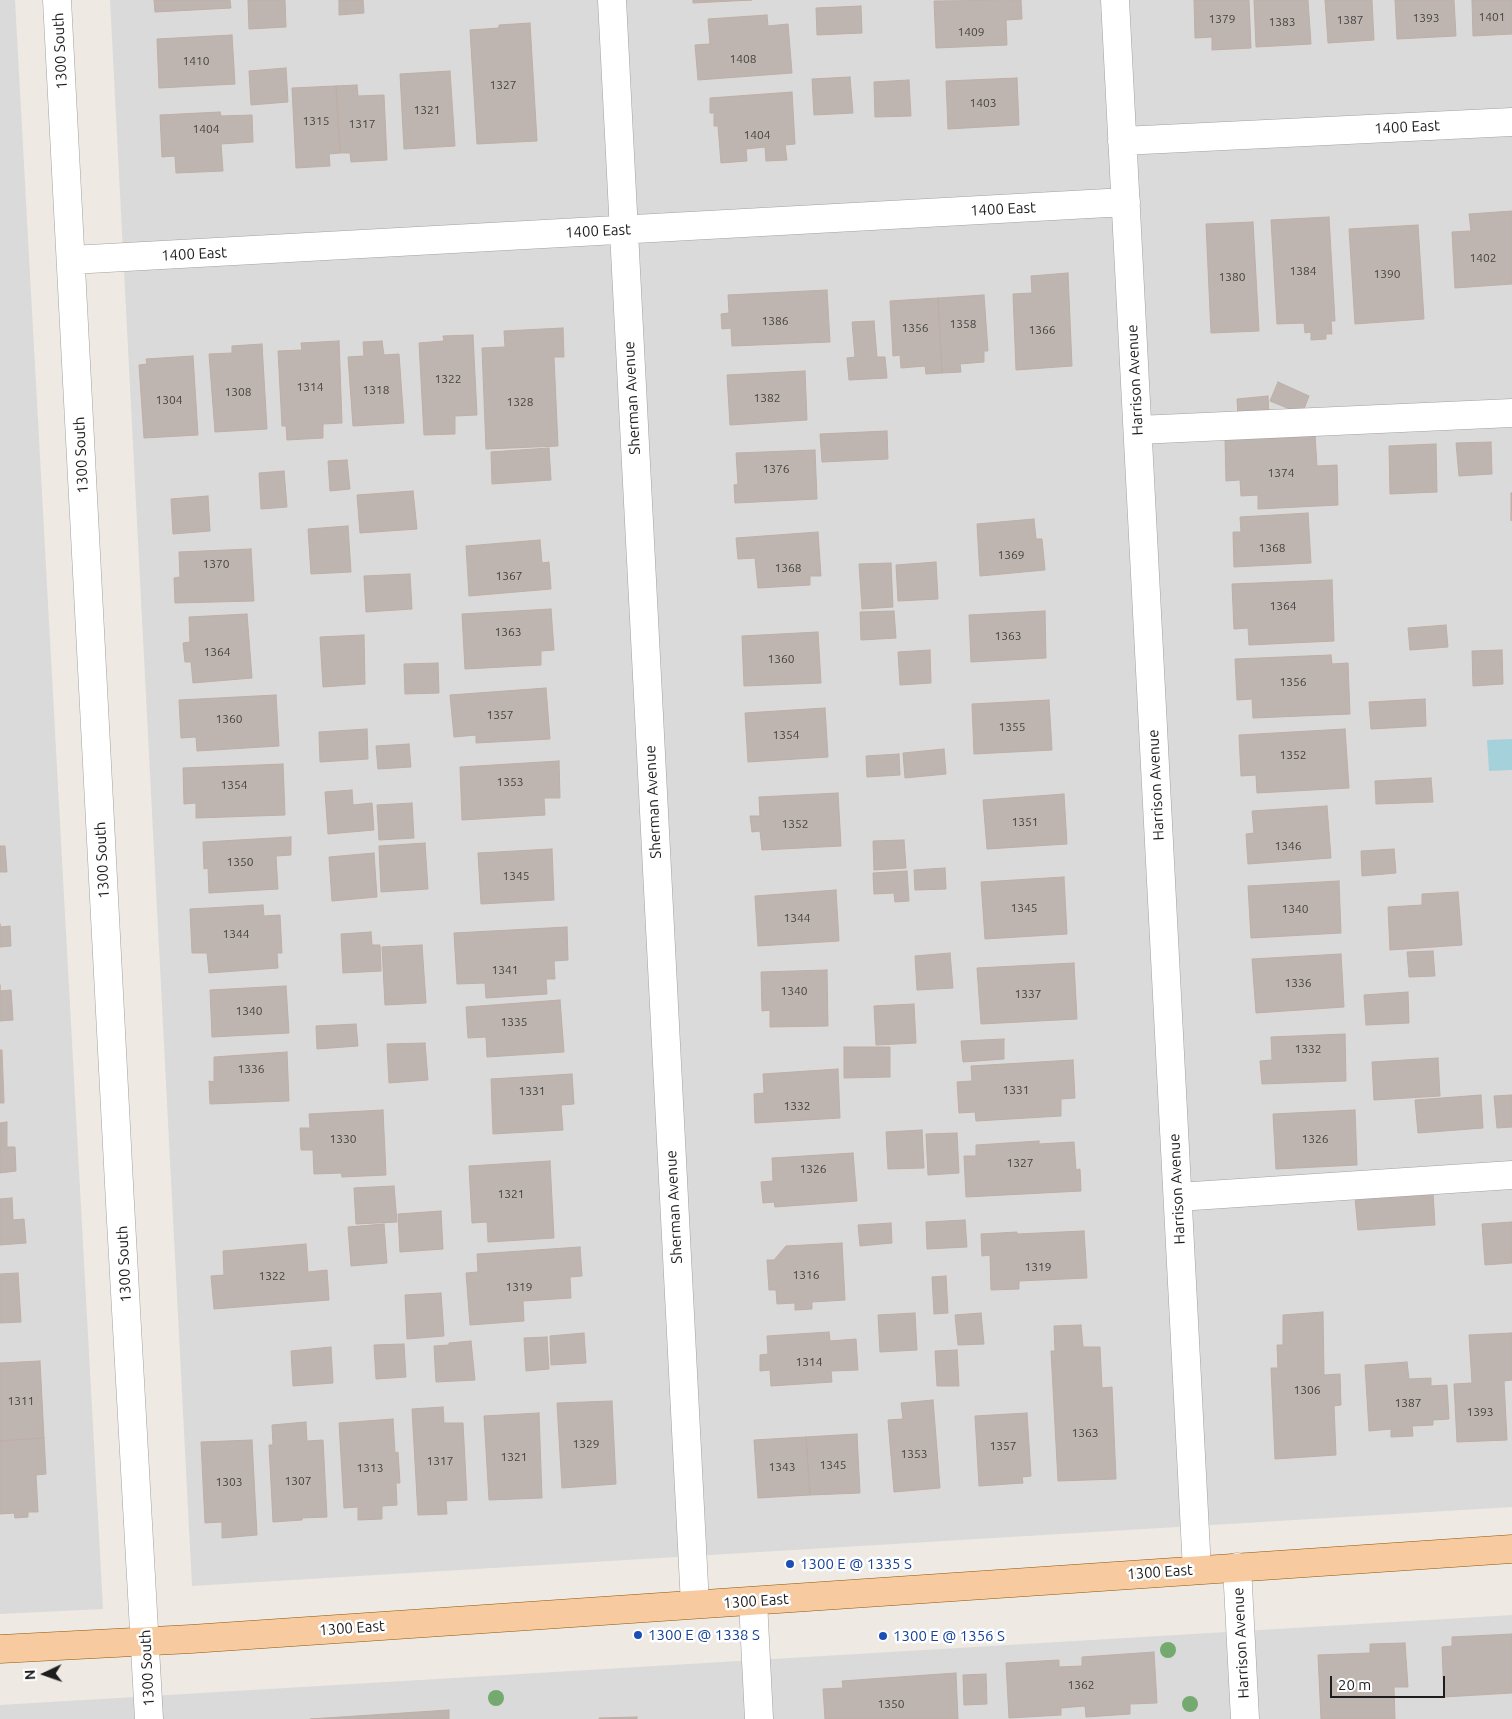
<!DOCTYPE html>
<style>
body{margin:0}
#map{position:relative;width:1512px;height:1719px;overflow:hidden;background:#eee9e3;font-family:Ubuntu,sans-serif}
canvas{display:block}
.north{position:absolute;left:20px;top:1649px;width:50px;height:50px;-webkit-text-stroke:4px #fff;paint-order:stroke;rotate:267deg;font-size:14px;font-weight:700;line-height:20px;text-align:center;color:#1d1d1d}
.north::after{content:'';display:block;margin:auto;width:18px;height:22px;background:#1d1d1d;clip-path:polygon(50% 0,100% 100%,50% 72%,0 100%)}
.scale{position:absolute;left:1330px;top:1676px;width:115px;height:22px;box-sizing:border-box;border:2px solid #1d1d1d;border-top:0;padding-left:6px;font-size:15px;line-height:18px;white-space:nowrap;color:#1d1d1d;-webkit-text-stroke:4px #fff;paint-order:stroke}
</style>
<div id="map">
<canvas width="1512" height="1719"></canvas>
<div class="north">N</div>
<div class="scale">20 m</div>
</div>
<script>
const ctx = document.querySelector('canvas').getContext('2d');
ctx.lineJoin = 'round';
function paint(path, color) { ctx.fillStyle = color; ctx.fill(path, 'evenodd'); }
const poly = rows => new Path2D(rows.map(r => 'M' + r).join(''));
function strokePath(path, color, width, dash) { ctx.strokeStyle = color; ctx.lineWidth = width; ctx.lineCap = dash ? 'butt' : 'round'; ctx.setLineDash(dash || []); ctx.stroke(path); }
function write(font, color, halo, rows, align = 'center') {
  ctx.font = font + ' Ubuntu,sans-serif'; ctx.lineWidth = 5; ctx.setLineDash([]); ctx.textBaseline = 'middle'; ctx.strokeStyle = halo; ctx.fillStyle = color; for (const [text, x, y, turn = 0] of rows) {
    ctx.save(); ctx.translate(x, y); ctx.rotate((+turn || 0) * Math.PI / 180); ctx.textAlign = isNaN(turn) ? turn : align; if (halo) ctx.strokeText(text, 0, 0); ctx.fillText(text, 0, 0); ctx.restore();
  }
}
paint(poly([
 [0,0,15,0,103,1609,0,1614],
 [110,0,1512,0,1512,1507,192,1586],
 [1512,1615,1512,1719,0,1719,0,1705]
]), '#dbdada');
paint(poly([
 [1512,739,1512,770,1489,771,1487,740]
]), '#a5d2da');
const building = poly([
 [154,0,230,0,231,8,155,12,154,0],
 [248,0,285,0,286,27,249,29,248,0],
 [339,0,363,0,364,13,339,15,339,0],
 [693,0,752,0,693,3,693,0],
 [1021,0,1022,19,1006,20,1007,45,936,48,934,1,1021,0],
 [1194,0,1249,0,1251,48,1212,50,1212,37,1195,38,1194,0],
 [1254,0,1308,0,1311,44,1256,47,1254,0],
 [1325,0,1372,0,1374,40,1328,43,1325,0],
 [1395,0,1454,0,1456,36,1397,39,1395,0],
 [1472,0,1512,0,1512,34,1473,36,1472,0],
 [861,6,862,33,817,35,816,8,861,6],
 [767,15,768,26,788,24,792,73,698,80,695,45,710,44,708,19,767,15],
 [530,23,537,141,477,144,470,30,499,28,499,25,530,23],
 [232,35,235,84,159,88,157,39,232,35],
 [286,68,288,102,251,105,249,71,286,68],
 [450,71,455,146,404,149,400,74,450,71],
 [850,77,853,113,814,115,812,79,850,77],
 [1017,78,1019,125,948,129,946,81,1017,78],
 [909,80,911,116,875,117,874,82,909,80],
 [357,85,358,96,384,95,387,160,351,162,350,153,340,153,336,86,357,85],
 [336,86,340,153,329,154,330,166,296,168,292,88,336,86],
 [792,92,795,144,785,145,787,160,766,161,765,147,746,149,747,161,721,163,718,126,714,126,714,113,710,113,710,98,792,92],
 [220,112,221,116,252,115,253,142,221,144,223,171,176,173,175,156,162,157,160,115,220,112],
 [1512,211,1512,284,1455,288,1452,232,1471,231,1469,214,1512,211],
 [1329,217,1335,321,1331,321,1332,334,1326,334,1326,339,1311,340,1311,332,1305,333,1304,323,1277,324,1271,220,1329,217],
 [1253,222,1259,331,1211,333,1206,224,1253,222],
 [1418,225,1424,319,1355,324,1349,229,1418,225],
 [1068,273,1072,366,1016,370,1013,294,1032,293,1031,276,1068,273],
 [827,290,830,342,732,346,731,328,722,329,721,314,729,313,728,295,827,290],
 [984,295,988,351,984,351,984,362,960,364,961,372,942,373,938,298,984,295],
 [938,298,942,373,926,374,925,366,901,368,900,355,893,356,890,301,938,298],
 [874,321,877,357,885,357,887,378,849,380,847,358,855,357,852,322,874,321],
 [563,328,564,357,554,357,558,446,486,449,482,348,505,347,504,331,563,328],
 [473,335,477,415,455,416,455,434,424,435,419,343,444,341,443,336,473,335],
 [339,341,342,423,323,424,323,438,287,440,286,426,282,426,278,351,302,350,301,343,339,341],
 [382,341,384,355,399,354,404,423,353,426,348,357,364,356,363,342,382,341],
 [262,344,267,429,215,432,209,354,232,353,232,346,262,344],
 [193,356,198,435,144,438,139,365,147,364,146,359,193,356],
 [805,371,807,420,730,425,727,375,805,371],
 [1278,382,1309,396,1302,414,1270,401,1278,382],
 [1268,396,1269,416,1238,418,1237,399,1268,396],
 [887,431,888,459,822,462,820,434,887,431],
 [1315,435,1317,466,1337,465,1338,505,1258,509,1258,495,1241,496,1240,480,1226,481,1225,439,1315,435],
 [1491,442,1492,474,1459,476,1456,443,1491,442],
 [1436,444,1437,492,1390,494,1389,446,1436,444],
 [549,448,551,480,492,484,491,452,549,448],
 [815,450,817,499,735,503,734,485,738,484,736,453,815,450],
 [347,460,350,489,330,491,328,461,347,460],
 [284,471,287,507,261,509,259,473,284,471],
 [413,491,417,529,360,533,357,495,413,491],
 [1511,493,1512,493,1511,521,1511,493],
 [208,496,210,531,173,534,171,499,208,496],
 [1308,513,1311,563,1234,567,1233,532,1241,532,1240,517,1308,513],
 [1034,519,1036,539,1042,539,1045,570,980,576,977,524,1034,519],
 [348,526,351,572,311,574,308,529,348,526],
 [818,532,821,576,810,576,810,585,758,588,755,558,738,559,736,538,818,532],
 [540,540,542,563,549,562,551,589,469,596,466,546,540,540],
 [251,549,254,601,175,603,174,578,180,577,179,552,251,549],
 [936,562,938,599,898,601,896,565,936,562],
 [891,563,893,607,862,609,859,564,891,563],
 [410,574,412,609,366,612,364,576,410,574],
 [1332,580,1334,641,1249,645,1248,628,1234,629,1232,584,1332,580],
 [551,609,554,650,541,651,541,665,465,669,462,614,551,609],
 [894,611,896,638,861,640,860,612,894,611],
 [1045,611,1046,658,971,662,969,615,1045,611],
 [247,614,252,678,193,683,191,662,185,662,183,643,190,642,189,617,247,614],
 [1446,625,1448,647,1410,650,1408,628,1446,625],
 [818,632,821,683,744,686,742,636,818,632],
 [364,635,365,684,323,687,320,637,364,635],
 [930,650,931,683,900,685,898,652,930,650],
 [1502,650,1503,684,1473,686,1472,651,1502,650],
 [1331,655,1332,664,1348,663,1350,714,1253,718,1252,699,1237,700,1235,659,1331,655],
 [438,663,439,693,405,694,404,664,438,663],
 [546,688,550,739,476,743,476,735,454,737,450,695,546,688],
 [276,695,279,746,197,751,196,737,181,738,179,700,276,695],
 [1425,699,1426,726,1371,729,1369,702,1425,699],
 [1049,700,1052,750,974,754,972,704,1049,700],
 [825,708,828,757,748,762,745,713,825,708],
 [367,729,368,759,320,762,319,732,367,729],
 [1345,729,1349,788,1257,793,1256,775,1241,776,1239,735,1345,729],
 [409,744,411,767,378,769,376,746,409,744],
 [944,749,946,774,905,778,903,753,944,749],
 [899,754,900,775,867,777,866,756,899,754],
 [559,761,560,798,544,798,545,815,462,820,460,767,559,761],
 [283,764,285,815,196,818,196,803,184,804,183,768,283,764],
 [1431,778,1433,802,1376,804,1375,781,1431,778],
 [352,790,353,805,372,803,374,830,328,834,325,792,352,790],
 [838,793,841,846,762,850,760,831,752,832,750,816,760,816,759,797,838,793],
 [1064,794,1067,844,987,849,983,800,1064,794],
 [412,803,414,838,379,840,377,805,412,803],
 [1327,806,1331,858,1248,864,1246,834,1254,833,1252,811,1327,806],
 [291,837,291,855,276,856,278,889,209,893,208,868,204,869,203,842,291,837],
 [904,840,906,868,874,870,873,841,904,840],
 [425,843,428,889,381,892,379,846,425,843],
 [0,846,5,846,7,872,0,872,0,846],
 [552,849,554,900,481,904,478,853,552,849],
 [1394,849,1396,873,1362,876,1361,851,1394,849],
 [374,853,377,897,332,901,329,857,374,853],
 [945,868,946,889,915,890,914,870,945,868],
 [907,871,909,901,895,902,894,893,874,894,873,873,907,871],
 [1064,877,1067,934,985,939,981,882,1064,877],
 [1339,881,1341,933,1251,938,1248,886,1339,881],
 [836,890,839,941,758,946,755,896,836,890],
 [1458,892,1462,945,1390,950,1388,907,1422,905,1422,894,1458,892],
 [263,905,264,916,280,915,282,953,277,953,278,968,209,973,207,953,192,953,190,909,263,905],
 [0,924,0,927,10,926,11,946,0,947,0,924],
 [567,927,568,960,554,961,555,979,546,979,547,994,486,998,485,983,457,984,454,933,567,927],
 [371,932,372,945,380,945,381,971,343,973,341,934,371,932],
 [422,945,426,1003,385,1005,382,947,422,945],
 [1433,951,1435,976,1409,977,1407,952,1433,951],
 [950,953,953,988,917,990,915,956,950,953],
 [1341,954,1344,1007,1256,1013,1252,959,1341,954],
 [1074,963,1077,1019,981,1024,977,968,1074,963],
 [827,970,828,1026,770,1027,770,1010,762,1011,761,972,827,970],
 [0,985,0,991,11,990,13,1020,0,1021,0,985],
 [286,986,289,1033,212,1037,210,990,286,986],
 [1408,992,1409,1023,1366,1025,1364,995,1408,992],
 [560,1000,564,1052,487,1057,486,1037,468,1038,466,1007,560,1000],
 [914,1004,916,1043,876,1045,874,1006,914,1004],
 [356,1024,358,1046,317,1049,316,1026,356,1024],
 [1345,1034,1346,1081,1262,1084,1260,1061,1272,1060,1271,1037,1345,1034],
 [1004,1039,1004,1059,963,1062,961,1041,1004,1039],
 [425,1043,428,1080,389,1083,387,1044,425,1043],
 [844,1047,890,1047,890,1077,844,1078,844,1047],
 [0,1050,2,1050,4,1103,0,1103,0,1050],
 [287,1052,289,1101,210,1104,209,1081,214,1082,214,1057,287,1052],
 [1438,1058,1440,1096,1374,1100,1372,1062,1438,1058],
 [1073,1060,1075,1098,1061,1099,1061,1116,976,1121,975,1112,959,1113,957,1082,972,1081,971,1066,1073,1060],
 [838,1069,840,1118,755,1123,754,1094,764,1093,763,1074,838,1069],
 [572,1074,574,1104,561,1105,563,1130,493,1134,491,1079,572,1074],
 [1481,1095,1483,1128,1418,1133,1415,1100,1481,1095],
 [1512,1095,1512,1127,1497,1128,1494,1096,1512,1095],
 [383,1110,386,1175,342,1177,341,1173,314,1174,313,1150,301,1150,300,1128,310,1128,309,1114,383,1110],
 [1355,1110,1357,1165,1276,1169,1273,1114,1355,1110],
 [7,1122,7,1147,15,1147,16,1171,0,1173,0,1123,7,1122],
 [922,1130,924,1168,888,1169,886,1132,922,1130],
 [957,1133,959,1173,928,1175,926,1134,957,1133],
 [1039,1141,1039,1144,1074,1142,1076,1170,1080,1169,1081,1191,966,1197,964,1156,976,1156,976,1145,1039,1141],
 [853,1153,857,1201,775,1207,774,1202,763,1203,761,1182,773,1181,772,1158,853,1153],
 [550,1161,554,1238,488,1242,487,1222,472,1223,469,1166,550,1161],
 [394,1186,397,1222,356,1224,354,1188,394,1186],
 [1433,1193,1435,1225,1358,1230,1355,1198,1433,1193],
 [12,1198,13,1220,24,1219,26,1243,0,1245,0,1199,12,1198],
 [441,1211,443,1249,400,1252,398,1214,441,1211],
 [965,1220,967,1247,927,1249,926,1222,965,1220],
 [1512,1222,1512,1263,1485,1265,1482,1224,1512,1222],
 [891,1223,892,1243,860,1246,858,1225,891,1223],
 [384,1224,387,1263,351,1266,348,1227,384,1224],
 [1084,1231,1087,1278,1019,1281,1019,1289,991,1290,990,1255,982,1256,981,1234,1017,1232,1017,1234,1084,1231],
 [842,1243,845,1300,812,1302,812,1309,795,1310,795,1303,777,1304,776,1290,769,1290,767,1260,774,1260,786,1246,842,1243],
 [306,1244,308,1272,327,1270,329,1300,214,1309,211,1276,224,1275,223,1251,306,1244],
 [580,1247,582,1276,570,1277,571,1298,523,1301,524,1321,470,1325,466,1273,478,1272,477,1254,580,1247],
 [18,1273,21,1322,0,1323,0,1274,18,1273],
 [946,1276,948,1313,934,1314,932,1277,946,1276],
 [441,1293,444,1336,407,1339,405,1295,441,1293],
 [1323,1312,1324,1375,1340,1374,1341,1405,1334,1406,1336,1455,1275,1459,1271,1368,1278,1368,1277,1345,1283,1345,1283,1315,1323,1312],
 [915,1313,917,1350,880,1352,878,1315,915,1313],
 [981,1313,984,1344,958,1345,955,1315,981,1313],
 [1081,1325,1083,1347,1100,1347,1102,1388,1112,1387,1116,1479,1058,1481,1051,1351,1055,1351,1054,1326,1081,1325],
 [829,1332,830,1341,856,1339,858,1370,831,1371,832,1382,771,1386,770,1370,760,1371,760,1355,768,1354,767,1336,829,1332],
 [584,1333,586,1363,551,1365,550,1336,584,1333],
 [1512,1333,1512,1380,1504,1381,1507,1440,1457,1442,1454,1384,1472,1383,1469,1335,1512,1333],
 [547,1337,549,1369,526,1371,524,1338,547,1337],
 [471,1341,475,1380,436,1382,434,1346,449,1345,449,1343,471,1341],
 [404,1344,406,1377,376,1379,374,1345,404,1344],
 [331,1347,333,1383,293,1386,291,1351,331,1347],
 [957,1350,959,1386,937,1386,935,1351,957,1350],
 [40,1361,44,1438,0,1441,0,1363,40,1361],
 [1407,1362,1409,1379,1431,1378,1431,1386,1447,1385,1449,1419,1433,1420,1433,1425,1412,1426,1413,1436,1391,1437,1391,1429,1369,1431,1365,1365,1407,1362],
 [933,1400,940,1488,894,1492,888,1420,903,1419,901,1403,933,1400],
 [612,1401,616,1484,562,1488,557,1403,612,1401],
 [443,1407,444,1423,463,1423,467,1500,446,1501,447,1514,418,1515,412,1409,443,1407],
 [539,1413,542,1498,489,1500,484,1416,539,1413],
 [1027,1413,1031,1476,1022,1477,1023,1483,979,1486,975,1416,1027,1413],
 [393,1419,395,1453,398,1452,400,1483,396,1483,397,1505,382,1506,382,1519,358,1520,358,1507,344,1508,339,1423,393,1419],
 [306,1422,307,1441,323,1440,327,1517,302,1518,302,1520,273,1522,269,1445,273,1445,272,1425,306,1422],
 [857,1434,860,1493,810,1495,806,1437,857,1434],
 [806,1437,810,1495,758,1498,754,1440,806,1437],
 [44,1438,46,1474,36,1475,38,1512,28,1512,28,1517,15,1518,14,1513,0,1514,0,1441,44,1438],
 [252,1440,257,1535,222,1538,222,1522,205,1523,201,1442,252,1440],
 [1512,1634,1512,1693,1444,1697,1442,1647,1452,1646,1452,1637,1512,1634],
 [1405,1643,1408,1687,1394,1687,1395,1719,1321,1719,1318,1655,1370,1653,1370,1644,1405,1643],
 [1154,1652,1157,1703,1130,1704,1130,1714,1086,1717,1085,1706,1061,1708,1061,1715,1009,1718,1006,1663,1059,1660,1059,1667,1082,1666,1082,1657,1154,1652],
 [956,1673,958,1719,825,1719,823,1689,843,1688,842,1681,956,1673],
 [986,1674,987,1704,964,1705,963,1675,986,1674],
 [449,1710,449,1719,310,1719,449,1710],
 [637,1717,637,1719,599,1719,599,1718,637,1717]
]);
paint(building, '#beb5b0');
strokePath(building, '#bfafa6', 1);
const minor = poly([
 [57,0,120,1203,149,1719],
 [612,0,695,1604],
 [1115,0,1197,1570],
 [1122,141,1512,122],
 [71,260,1126,202],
 [1138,430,1512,413],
 [1178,1197,1512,1175],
 [1237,1567,1245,1719],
 [753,1601,759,1719]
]);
const major = poly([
 [0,1649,191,1639,1512,1549]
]);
strokePath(minor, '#a1a1a1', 29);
strokePath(major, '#8f5707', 29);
strokePath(minor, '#fff', 28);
strokePath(major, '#f7ca9f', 28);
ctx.fillStyle = '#74aa6f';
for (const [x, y] of [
 [1168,1650],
 [496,1698],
 [1190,1704]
]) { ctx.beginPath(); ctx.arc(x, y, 8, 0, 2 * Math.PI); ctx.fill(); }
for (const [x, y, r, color] of [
 [790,1564,5,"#1a4fb4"],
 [638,1635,5,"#1a4fb4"],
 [883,1636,5,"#1a4fb4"]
]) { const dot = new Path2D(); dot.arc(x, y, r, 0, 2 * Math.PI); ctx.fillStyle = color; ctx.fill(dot); strokePath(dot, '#fff', 2); }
write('12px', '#454342', null, [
 ["1401",1492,17],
 ["1393",1426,18],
 ["1379",1222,19],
 ["1387",1350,20],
 ["1383",1282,22],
 ["1409",971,32],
 ["1408",743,59],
 ["1410",196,61],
 ["1327",503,85],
 ["1403",983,103],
 ["1321",427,110],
 ["1315",316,121],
 ["1317",362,124],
 ["1404",206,129],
 ["1404",757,135],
 ["1402",1483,258],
 ["1384",1303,271],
 ["1390",1387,274],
 ["1380",1232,277],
 ["1386",775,321],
 ["1358",963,324],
 ["1356",915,328],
 ["1366",1042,330],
 ["1322",448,379],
 ["1314",310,387],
 ["1318",376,390],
 ["1308",238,392],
 ["1382",767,398],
 ["1304",169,400],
 ["1328",520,402],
 ["1376",776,469],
 ["1374",1281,473],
 ["1368",1272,548],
 ["1369",1011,555],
 ["1370",216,564],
 ["1368",788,568],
 ["1367",509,576],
 ["1364",1283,606],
 ["1363",508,632],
 ["1363",1008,636],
 ["1364",217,652],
 ["1360",781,659],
 ["1356",1293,682],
 ["1357",500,715],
 ["1360",229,719],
 ["1355",1012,727],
 ["1354",786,735],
 ["1352",1293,755],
 ["1353",510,782],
 ["1354",234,785],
 ["1351",1025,822],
 ["1352",795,824],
 ["1346",1288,846],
 ["1350",240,862],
 ["1345",516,876],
 ["1345",1024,908],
 ["1340",1295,909],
 ["1344",797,918],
 ["1344",236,934],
 ["1341",505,970],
 ["1336",1298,983],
 ["1340",794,991],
 ["1337",1028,994],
 ["1340",249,1011],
 ["1335",514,1022],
 ["1332",1308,1049],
 ["1336",251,1069],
 ["1331",1016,1090],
 ["1331",532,1091],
 ["1332",797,1106],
 ["1330",343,1139],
 ["1326",1315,1139],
 ["1327",1020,1163],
 ["1326",813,1169],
 ["1321",511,1194],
 ["1319",1038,1267],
 ["1316",806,1275],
 ["1322",272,1276],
 ["1319",519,1287],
 ["1314",809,1362],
 ["1306",1307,1390],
 ["1311",21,1401],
 ["1387",1408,1403],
 ["1393",1480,1412],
 ["1363",1085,1433],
 ["1329",586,1444],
 ["1357",1003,1446],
 ["1353",914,1454],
 ["1321",514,1457],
 ["1317",440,1461],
 ["1345",833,1465],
 ["1343",782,1467],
 ["1313",370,1468],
 ["1307",298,1481],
 ["1303",229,1482],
 ["1362",1081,1685],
 ["1350",891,1704]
]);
write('15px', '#1d1d1d', '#fff', [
 ["1300 South",60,51,-93],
 ["1400 East",1407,127,-3],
 ["1400 East",1003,209,-3],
 ["1400 East",598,231,-3],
 ["1400 East",194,254,-3],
 ["Harrison Avenue",1135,380,-93],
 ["Sherman Avenue",632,398,-93],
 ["1300 South",81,455,-93],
 ["Harrison Avenue",1156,785,-93],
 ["Sherman Avenue",653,802,-93],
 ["1300 South",102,860,-93],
 ["Harrison Avenue",1177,1189,-93],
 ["Sherman Avenue",674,1207,-93],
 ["1300 South",124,1264,-93],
 ["1300 East",1160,1572,-4],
 ["1300 East",756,1601,-4],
 ["1300 East",352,1628,-4],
 ["Harrison Avenue",1241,1643,-93],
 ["1300 South",147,1668,-93]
]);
write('15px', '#164399', '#fff', [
 ["1300 E @ 1335 S",800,1564],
 ["1300 E @ 1338 S",648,1635],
 ["1300 E @ 1356 S",893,1636]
], 'left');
</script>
